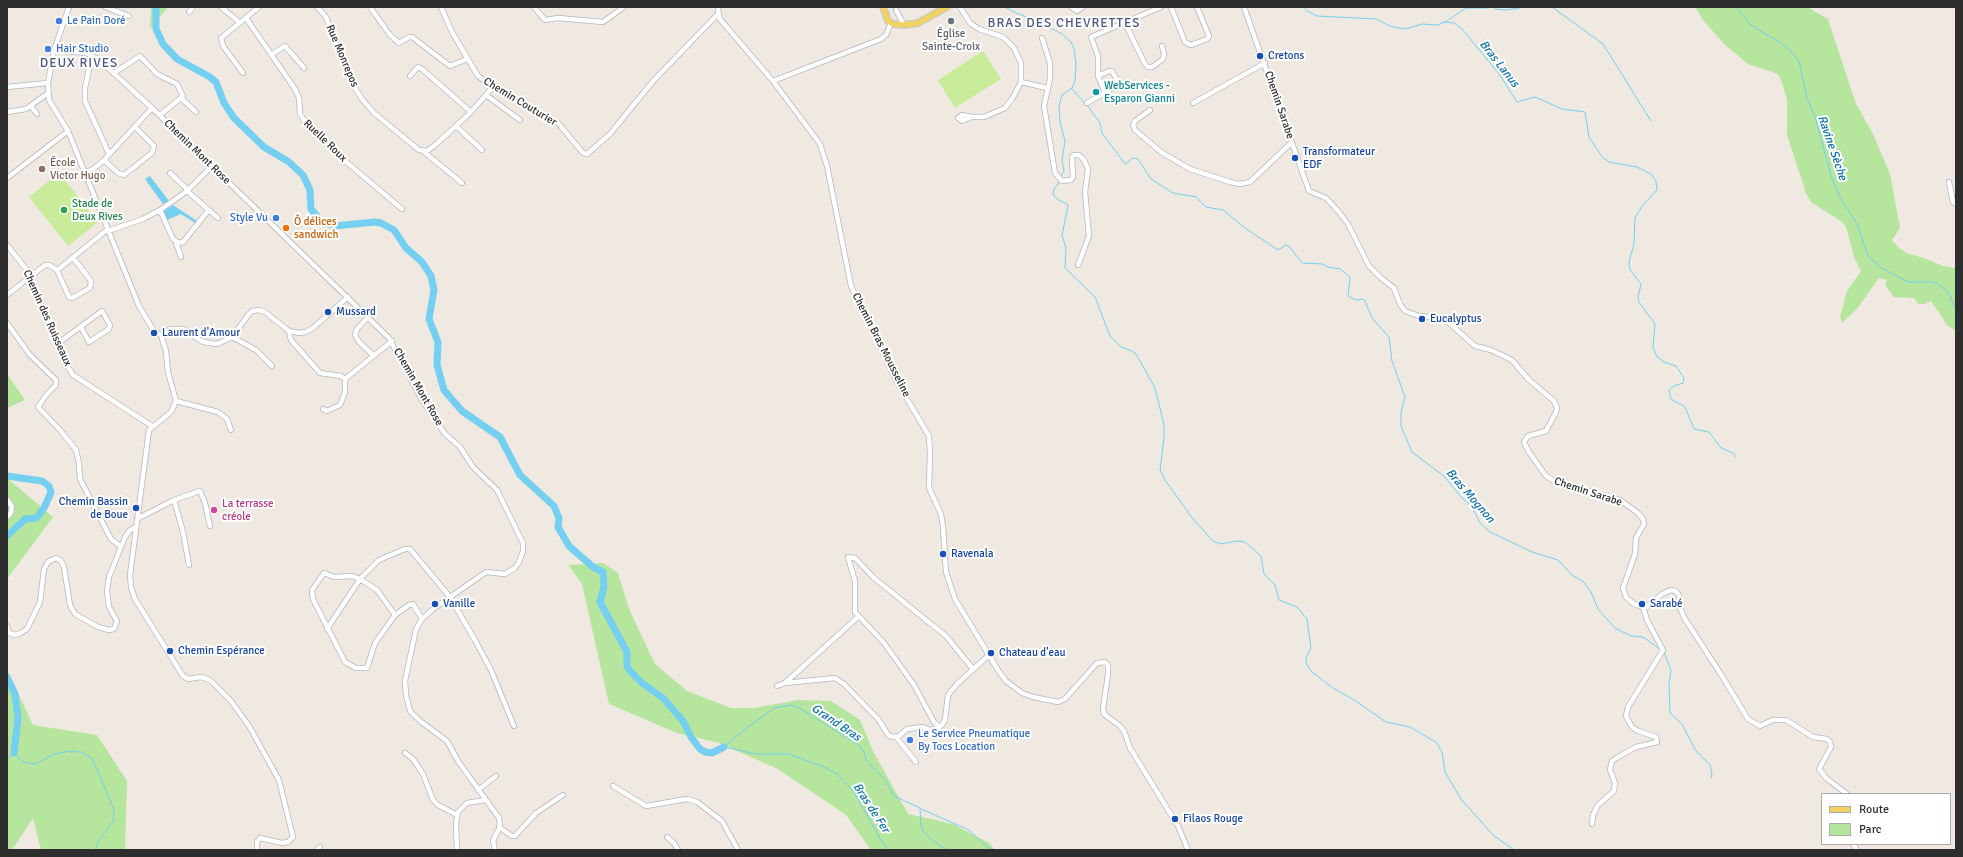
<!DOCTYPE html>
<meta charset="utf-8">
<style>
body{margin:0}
#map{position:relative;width:1963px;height:857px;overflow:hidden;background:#efe9e1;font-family:Signika,sans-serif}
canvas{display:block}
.frame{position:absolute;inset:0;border:8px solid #2e2e2e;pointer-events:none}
.legend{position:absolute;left:1821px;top:793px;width:130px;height:52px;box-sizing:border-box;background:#fff;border:1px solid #ababab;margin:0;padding:5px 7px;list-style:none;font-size:12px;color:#2e2e2e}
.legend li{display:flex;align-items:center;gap:8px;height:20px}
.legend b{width:20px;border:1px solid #ababab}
</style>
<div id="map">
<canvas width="1963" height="857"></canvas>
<div class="frame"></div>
<ul class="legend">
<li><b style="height:5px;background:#f2d163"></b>Route</li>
<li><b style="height:11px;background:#b6e59e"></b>Parc</li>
</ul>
</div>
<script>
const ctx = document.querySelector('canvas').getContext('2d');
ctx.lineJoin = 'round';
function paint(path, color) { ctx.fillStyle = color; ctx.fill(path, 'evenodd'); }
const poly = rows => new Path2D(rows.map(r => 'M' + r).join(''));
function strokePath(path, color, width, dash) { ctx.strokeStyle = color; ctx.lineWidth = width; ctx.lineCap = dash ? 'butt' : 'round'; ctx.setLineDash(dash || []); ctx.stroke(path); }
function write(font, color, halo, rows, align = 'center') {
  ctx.font = font + ' Signika,sans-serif'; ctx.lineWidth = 4; ctx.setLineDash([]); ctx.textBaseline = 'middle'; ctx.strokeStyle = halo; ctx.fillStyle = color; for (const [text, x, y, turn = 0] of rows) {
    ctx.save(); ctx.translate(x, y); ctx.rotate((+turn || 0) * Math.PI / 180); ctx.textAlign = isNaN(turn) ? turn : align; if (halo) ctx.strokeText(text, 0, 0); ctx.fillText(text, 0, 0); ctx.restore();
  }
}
paint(poly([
 [151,7,168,7,150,29],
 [1695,7,1807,7,1828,19,1856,104,1873,134,1890,174,1900,228,1892,240,1899,248,1909,254,1924,258,1943,266,1956,268,1956,338,1956,331,1947,325,1931,301,1925,304,1918,304,1914,298,1894,297,1885,285,1887,280,1879,278,1857,309,1842,323,1840,317,1847,291,1861,271,1854,257,1846,227,1842,222,1811,202,1806,193,1787,135,1787,100,1782,82,1778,74,1748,64,1724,44,1704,21],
 [7,374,25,400,7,408],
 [7,478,53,517,7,579],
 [603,563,618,573,629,609,655,664,687,691,731,708,755,708,798,700,831,701,860,720,874,753,908,814,953,824,989,843,995,850,871,850,846,815,778,769,719,743,677,733,609,704,582,584,568,565],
 [7,670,33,725,97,735,127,781,125,850,41,850,33,818,12,850,7,850]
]), '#b6e59e');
paint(poly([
 [983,51,1001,79,955,108,938,80],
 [59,173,98,222,68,246,29,197]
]), '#c9ec9a');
paint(poly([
 [150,176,169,201,163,204,145,179],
 [173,205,197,221,195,223,181,214,167,220,164,211]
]), '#75cff0');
strokePath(poly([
 [1005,7,1016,13,1035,20,1062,34,1071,42,1074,49,1076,64,1075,81,1072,88,1062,95,1059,106,1060,122,1065,141,1062,161,1064,170,1061,177],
 [1304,7,1307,11,1317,16,1376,19,1390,26,1405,29,1422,24,1438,25,1444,22,1454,23,1462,29,1500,75,1517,102,1535,97,1562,109,1585,112,1589,137,1602,157,1609,162,1637,167,1651,174,1656,181,1657,190,1643,205,1635,218,1634,244,1629,262,1630,270,1641,284,1638,298,1639,302,1655,324,1653,347,1657,357,1664,362,1676,366,1684,378,1683,383,1674,386,1669,390,1671,399,1685,407,1694,429,1709,432,1721,448,1733,453,1736,457],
 [1552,7,1603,44,1651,121],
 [1736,7,1751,25,1787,47,1799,61,1807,98,1815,117,1832,179,1840,197,1857,224,1868,256,1880,267,1908,282,1932,282,1938,284,1948,292,1956,310],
 [1495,9,1507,10,1525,7],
 [1445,22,1466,8,1488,8],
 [1072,89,1085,103],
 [1087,105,1100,123,1102,133,1125,164,1133,158,1138,159,1151,179,1173,193,1196,197,1206,207,1223,210,1245,228,1278,250,1286,245,1289,246,1302,263,1322,264,1328,267,1340,269,1350,277,1348,296,1356,300,1363,299,1365,301,1372,318,1389,337,1392,361,1405,397,1401,412,1401,426,1412,452,1445,477,1460,496,1472,507,1480,523,1490,532,1532,552,1558,560,1572,575,1584,582,1591,592,1598,609,1615,628,1631,636,1643,637,1660,649],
 [1059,182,1054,189,1053,195,1059,200,1067,204,1068,206,1062,235,1066,248,1065,268,1095,297,1110,336,1121,347,1130,350,1136,354,1154,386,1157,396,1164,425,1164,438,1160,470,1165,480,1193,519,1213,541,1221,544,1237,541,1245,542,1261,556,1264,574,1275,585,1279,600,1297,607,1307,619,1311,648,1306,658,1306,663,1311,671,1333,688,1354,700,1386,722,1410,727,1437,743,1442,752,1445,772,1461,799,1493,835,1514,850],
 [1664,652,1671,671,1669,683,1670,713,1682,724,1696,751,1710,765,1712,774,1711,778],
 [724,747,743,731,774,708,791,705,799,708,859,745,864,752,866,760,885,780,894,796,920,808,921,825,923,831,934,842,947,850],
 [725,747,755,754,789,754,824,767,837,774,854,792,881,840,888,850],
 [7,759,14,753,23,762,36,764,54,754,71,751,81,752,91,758,97,769,114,810,113,821,99,840,95,850],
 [921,809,969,830,986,846,994,850]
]), '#75cff0', 1);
strokePath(poly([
 [156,7,156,29,163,44,177,59,210,77,216,82,224,103,234,118,264,147,289,162,303,175,310,190,311,209,321,221,335,226,375,222,381,223,394,230,406,248,422,262,431,276,434,290,429,319,438,342,437,365,444,390,462,411,500,437,520,475,554,506,559,518,558,527,569,546,593,567,603,572,604,587,600,602,627,652,627,666,630,671,642,683,663,698,683,721,691,737,700,749,705,752,712,753,724,747],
 [7,476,42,481,49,486,51,492,45,506,39,515,36,518,25,519,7,536],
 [7,677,15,694,18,718,14,753]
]), '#75cff0', 7);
const minor = poly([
 [69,7,54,50,48,83,49,100,68,131,139,306,154,331,161,335],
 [105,7,129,16],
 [221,7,239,22],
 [317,7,326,17,341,58,353,85,362,99,374,113,419,150,427,151,434,146,469,114,493,87],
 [370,7,390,35,399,43,409,37,412,37,450,66,467,59],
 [441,7,452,32,478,76,493,87,558,123,583,153,587,154,610,134,654,80,717,15],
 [534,7,545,20,558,18,603,22,624,7],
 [718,7,719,18,773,81,820,144,827,166,851,286,897,382,929,436,930,453,929,488,941,514,943,527,946,572,955,599,998,670,1006,681,1022,693,1033,697,1058,702,1065,699,1097,663,1105,662,1108,665,1108,674,1103,709,1104,714,1120,726,1124,731,1130,748,1178,826,1188,850],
 [960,7,970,23,979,29,1003,37,1014,48,1021,63,1021,82,1012,99,1005,108,984,117,972,117,962,115,958,118,962,121,972,117],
 [1071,7,1077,11,1083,7],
 [1171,7,1185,42,1191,45,1207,39,1209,36,1197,7],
 [1244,7,1309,191,1326,198,1338,211,1348,224,1369,266,1381,278,1394,288,1400,304,1405,311,1419,316,1441,318,1448,322,1475,346,1491,350,1512,360,1528,379,1554,401,1557,408,1556,412,1546,431,1528,436,1524,442,1529,452,1546,476,1556,482,1620,500,1638,513,1643,519,1644,524,1636,538,1635,554,1623,588,1626,597,1634,604,1643,607,1647,607,1662,594,1671,590,1676,591,1679,595,1679,606,1685,619,1722,676,1748,719,1760,726,1773,720,1786,720,1813,737,1827,739,1830,742,1831,747,1819,769,1826,778,1847,794],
 [896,10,904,25],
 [189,12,193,7],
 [246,18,295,89,299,98,300,114,309,128,344,160,402,209],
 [1125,23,1145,64,1148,67,1152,67,1163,59,1164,54,1162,46],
 [1042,38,1050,63,1050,79,1044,106,1055,173,1062,181,1071,180,1073,177,1072,157,1074,155,1079,155,1084,160,1088,169,1085,192,1089,236,1078,265],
 [54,50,86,53,98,59,108,68,152,108,389,338,421,398,445,434,460,447,473,467,497,490,523,543,523,551,519,562,515,568,505,574,486,572,433,609,422,619,416,629,405,681,406,695,410,711,420,721,447,741,458,761,499,818,500,826,493,841,495,850],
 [272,54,285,46,304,68],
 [92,55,85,88,85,101,109,154],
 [114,73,140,56,157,74,177,84,183,96,160,115],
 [243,73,223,46,221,38,259,7],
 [410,76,418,67,422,69,471,112],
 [773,81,881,39,886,35,891,23],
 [1021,82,1047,88],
 [7,87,48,83],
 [1105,93,1098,76,1098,56,1091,37,1161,7],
 [486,95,520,120],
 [181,98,196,112],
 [1087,103,1115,87,1117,84,1117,80,1112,71,1109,71,1098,76],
 [1193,103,1265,63],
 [31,106,37,114],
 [1150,110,1135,121,1133,125,1135,130,1161,152,1190,169,1230,182,1239,184,1250,182,1292,142],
 [7,112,26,109,48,93],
 [456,126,482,150],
 [423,151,462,183],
 [104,160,118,173,124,175,152,153,154,146,135,127],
 [85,172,92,170,104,160,152,108],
 [170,173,188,190],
 [7,178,68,131],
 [1949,182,1953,202,1956,204],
 [187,191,218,218],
 [160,210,173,239,179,243,183,242,208,211],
 [108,231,143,219,160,210,187,191,212,166],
 [176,243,181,257],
 [7,245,26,269,66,364,73,375,152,426],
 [57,270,69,297,72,298,90,288,91,281,74,259],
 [7,295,45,265,49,265,57,270,60,268,108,229],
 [368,317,357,329,355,335,359,342,374,356],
 [7,323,30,355,56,380,56,385,47,394,38,407,60,430,76,450,79,463,80,479,111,539,120,546],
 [289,331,291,340,320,373,341,376,345,379],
 [161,335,166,351,168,372,176,401,171,412,149,430,130,575,131,587,135,599,183,676,188,679,201,677,210,680,231,701,249,726,279,780,293,837,288,842,282,843,260,838,257,842,257,850],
 [161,335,170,329,183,329,203,342,217,344,232,337,249,314,252,311,259,310,265,312,289,331,299,333,306,332,313,328,348,297],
 [232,337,256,350,272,366],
 [57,344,102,311,110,325,109,329,89,342,81,327],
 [176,401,218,412,227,419,231,430],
 [323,409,327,411,340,405,345,392,345,379,392,341],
 [7,499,12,507,11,513,7,517],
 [174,500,183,532,189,565],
 [137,519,174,500,200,491,205,503,210,526],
 [395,615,375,643,367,668,356,668,345,662,313,599,312,590,324,573,334,577,352,576,360,579,377,590,395,615,409,605,413,604,422,619],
 [7,626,9,633,15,635,21,633,27,629,40,602,44,569,48,562,56,558,61,561,64,567,70,605,75,614,98,627,109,630,114,629,117,621,109,607,107,591,109,577,125,537,130,530,136,527],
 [327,629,360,579,379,560,405,549,410,549,450,597,476,642,491,670,514,726],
 [785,683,835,678,844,684,878,719,889,736,894,737,899,736,907,729,923,727,930,730,938,728,942,725,945,720,948,695,957,684,989,655],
 [777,686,785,683,858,617],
 [940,727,934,722,914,685,884,643,855,612,855,581,848,557,855,558,874,578,946,636,973,669],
 [896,737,916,762],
 [405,753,413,759,423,774,433,800,438,805,457,815],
 [613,786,646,806,681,800,688,799,697,802,722,821,738,850],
 [478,790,496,776],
 [1592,824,1593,815,1598,805,1614,791,1615,783,1610,770,1612,761,1618,757,1636,747,1657,742,1656,737,1638,731,1632,727,1626,716,1628,707,1663,650,1647,620,1643,607],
 [499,827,512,836,515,836,536,813,563,795],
 [667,837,674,843,678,850],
 [1853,844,1857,850],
 [317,850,320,847],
 [457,850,456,824,458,812,467,803,486,800]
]);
const major = poly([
 [883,7,888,21,893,24,904,25,918,23,947,7]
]);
strokePath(minor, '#b4b7c1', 6);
strokePath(major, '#c9c9c9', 8);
strokePath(minor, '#fff', 4.5);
strokePath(major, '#f2d163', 5.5);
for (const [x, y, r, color] of [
 [59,21,4,"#3f7fe0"],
 [951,21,4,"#6b7280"],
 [48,49,4,"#3f7fe0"],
 [1260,56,4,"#1a4fb4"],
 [1096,92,4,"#0f9aa8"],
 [1295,158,4,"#1a4fb4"],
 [42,169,4,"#8d6e63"],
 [64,210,4,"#2e9e5b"],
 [276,218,4,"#3f7fe0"],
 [286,228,4,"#e8710a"],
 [328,312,4,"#1a4fb4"],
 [1422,319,4,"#1a4fb4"],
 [154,333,4,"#1a4fb4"],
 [136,508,4,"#1a4fb4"],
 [214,510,4,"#d1479c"],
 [943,554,4,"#1a4fb4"],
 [435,604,4,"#1a4fb4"],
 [1642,604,4,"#1a4fb4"],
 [170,651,4,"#1a4fb4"],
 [991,653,4,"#1a4fb4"],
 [910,740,4,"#3f7fe0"],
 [1175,819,4,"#1a4fb4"]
]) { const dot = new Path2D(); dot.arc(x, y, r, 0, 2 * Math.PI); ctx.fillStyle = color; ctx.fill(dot); strokePath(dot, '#fff', 1.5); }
write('11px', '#366cbe', '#fff', [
 ["Le Pain Doré",67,21],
 ["Hair Studio",56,49],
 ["Style Vu",268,218,"right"],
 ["Le Service Pneumatique",918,734],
 ["By Tocs Location",918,747]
], 'left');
write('11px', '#5b616d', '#fff', [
 ["Église",951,34],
 ["Sainte-Croix",951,47]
]);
write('11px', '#2e2e2e', '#fff', [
 ["Rue Monrepos",342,56,67],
 ["Chemin Couturier",520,102,31],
 ["Chemin Sarabe",1279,105,71],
 ["Ruelle Roux",325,141,44],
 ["Chemin Mont Rose",197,152,44],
 ["Chemin des Ruisseaux",47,318,66],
 ["Chemin Bras Mousseline",881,345,63],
 ["Chemin Mont Rose",418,387,60],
 ["Chemin Sarabe",1588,492,18]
]);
write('11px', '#164399', '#fff', [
 ["Cretons",1268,56],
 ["Transformateur",1303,152],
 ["EDF",1303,165],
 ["Mussard",336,312],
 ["Eucalyptus",1430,319],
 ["Laurent d'Amour",162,333],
 ["Chemin Bassin",128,502,"right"],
 ["de Boue",128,515,"right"],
 ["Ravenala",951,554],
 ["Vanille",443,604],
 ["Sarabé",1650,604],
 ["Chemin Espérance",178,651],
 ["Chateau d'eau",999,653],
 ["Filaos Rouge",1183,819]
], 'left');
write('11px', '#0d838f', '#fff', [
 ["WebServices -",1104,86],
 ["Esparon Gianni",1104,99]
], 'left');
write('11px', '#785e54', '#fff', [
 ["École",50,163],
 ["Victor Hugo",50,176]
], 'left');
write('11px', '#27864d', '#fff', [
 ["Stade de",72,204],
 ["Deux Rives",72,217]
], 'left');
write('11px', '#c56008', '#fff', [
 ["Ô délices",294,222],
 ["sandwich",294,235]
], 'left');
write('11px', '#b23c85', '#fff', [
 ["La terrasse",222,504],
 ["créole",222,517]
], 'left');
write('italic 12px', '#0d6fa3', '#fff', [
 ["Bras Lanus",1499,64,52],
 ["Ravine Sèche",1832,148,71],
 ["Bras Mognon",1470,496,49],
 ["Grand Bras",836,723,34],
 ["Bras de Fer",871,808,57]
]);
ctx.letterSpacing = '1px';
write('13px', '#4d5680', '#fff', [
 ["BRAS DES CHEVRETTES",1064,24],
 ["DEUX RIVES",79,64]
]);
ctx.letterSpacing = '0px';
</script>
